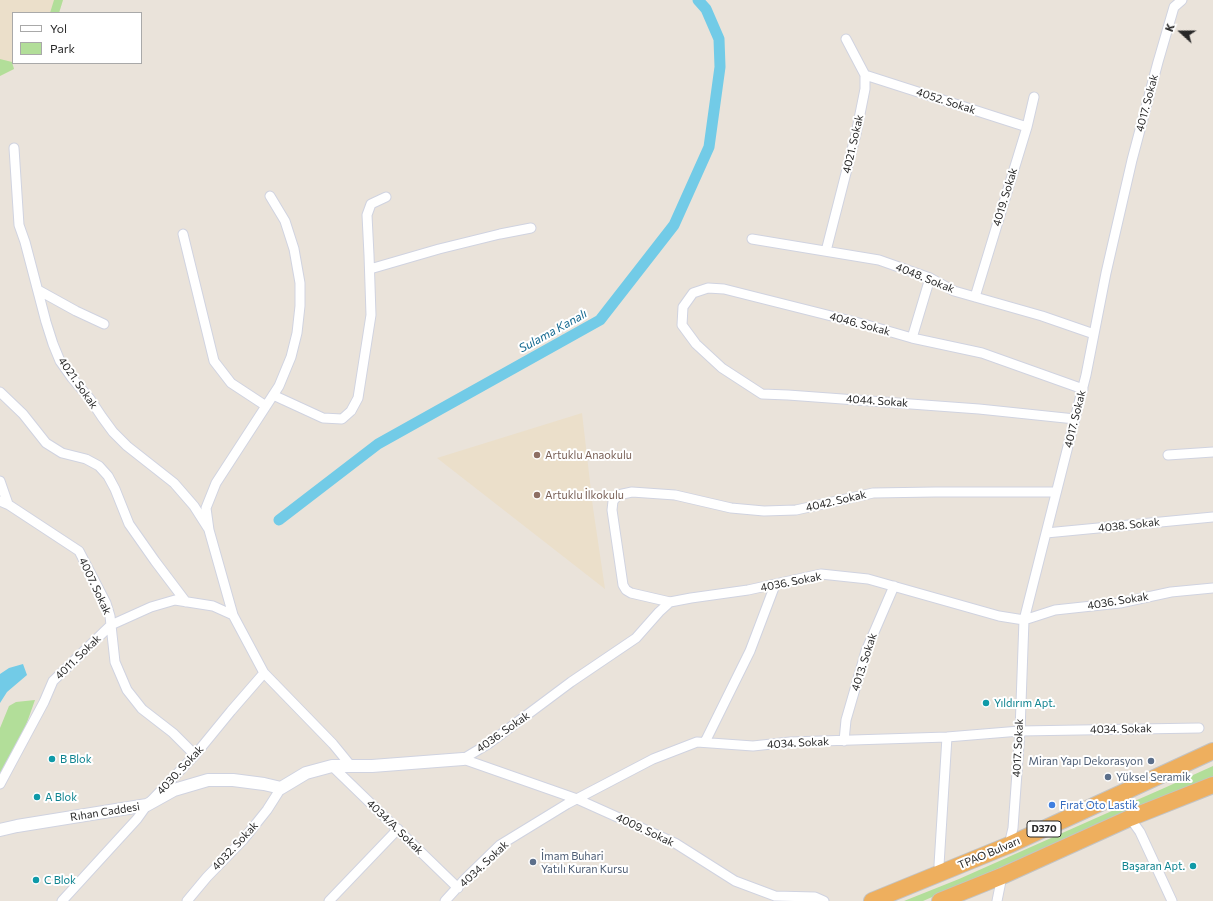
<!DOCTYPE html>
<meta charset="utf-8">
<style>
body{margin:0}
#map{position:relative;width:1213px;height:901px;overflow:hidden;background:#eae3da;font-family:Commissioner,sans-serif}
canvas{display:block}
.legend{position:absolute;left:12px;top:12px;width:130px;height:52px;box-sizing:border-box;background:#fff;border:1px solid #a9a9a9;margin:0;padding:5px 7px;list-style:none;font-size:12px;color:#282828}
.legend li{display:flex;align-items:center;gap:8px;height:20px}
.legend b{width:20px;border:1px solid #a9a9a9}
.north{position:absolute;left:1161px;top:12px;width:40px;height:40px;-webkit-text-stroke:3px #fff;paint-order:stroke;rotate:291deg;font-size:11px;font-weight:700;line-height:16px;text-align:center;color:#282828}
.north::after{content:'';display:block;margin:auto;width:14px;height:18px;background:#282828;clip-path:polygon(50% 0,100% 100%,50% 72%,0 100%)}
</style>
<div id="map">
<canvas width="1213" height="901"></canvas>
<ul class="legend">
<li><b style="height:5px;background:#fff"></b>Yol</li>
<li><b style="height:11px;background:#b2de99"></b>Park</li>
</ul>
<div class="north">K</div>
</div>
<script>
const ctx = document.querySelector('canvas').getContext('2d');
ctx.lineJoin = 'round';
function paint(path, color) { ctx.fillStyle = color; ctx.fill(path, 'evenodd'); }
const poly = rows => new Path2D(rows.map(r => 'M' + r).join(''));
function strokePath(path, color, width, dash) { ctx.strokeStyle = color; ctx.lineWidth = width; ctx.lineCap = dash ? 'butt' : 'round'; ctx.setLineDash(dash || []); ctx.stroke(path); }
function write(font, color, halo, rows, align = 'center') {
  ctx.font = font + ' Commissioner,sans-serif'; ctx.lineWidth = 4; ctx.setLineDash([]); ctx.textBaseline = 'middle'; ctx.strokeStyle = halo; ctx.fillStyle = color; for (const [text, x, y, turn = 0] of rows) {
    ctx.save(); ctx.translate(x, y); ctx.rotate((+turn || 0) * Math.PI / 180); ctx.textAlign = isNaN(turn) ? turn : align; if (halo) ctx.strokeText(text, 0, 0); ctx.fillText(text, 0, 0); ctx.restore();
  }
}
paint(poly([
 [0,0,63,0,59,13,13,13,13,62,12,63,14,69,0,76],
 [582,413,593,508,605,589,437,458]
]), '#ebdfca');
paint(poly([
 [54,0,63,0,59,13,50,13],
 [0,59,12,62,14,69,0,76],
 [35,700,25,728,0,774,0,728,9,706,16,702],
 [1213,766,1213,779,1146,804,923,901,904,901,959,879,1105,814,1162,789]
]), '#b2de99');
paint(poly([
 [23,664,27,675,7,692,0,703,0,674,9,668]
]), '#72cbe7');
strokePath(poly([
 [279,520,378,444,600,320,674,225,709,147,720,67,719,39,706,9,698,0]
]), '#72cbe7', 11);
const minor = poly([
 [865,75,1027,127],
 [14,148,19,225,25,242,46,322,53,344,60,361,72,378,90,399,102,417,113,432,127,446,174,483,194,506,208,528],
 [270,196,285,221,294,249,300,283,300,306,297,333,291,357,279,386,216,483,206,508,209,530,233,615,264,673,333,744,351,766],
 [183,234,214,361,231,383,266,406],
 [752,239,879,260,930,278,954,291,1042,316,1094,334],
 [826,251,856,134,865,89,865,75,846,39],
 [370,269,439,249,500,234,531,228],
 [38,290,76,311,104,324],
 [975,297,1027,127,1034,97],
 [912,338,930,278],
 [0,392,23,414,46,443,62,453,86,459,99,466,108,476,115,489,129,524,155,561,186,602],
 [273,395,323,418,342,419,351,411,358,398,371,315,369,255,367,215,371,204,386,197],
 [1075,419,979,409,788,395,762,394,722,368,696,344,682,325,683,307,693,293,708,288,724,289,867,325,912,338,982,353,1083,389],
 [1168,455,1213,452],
 [0,481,8,504],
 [0,501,9,505,79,551,106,603,110,616,115,662,127,690,142,709,173,733,195,755],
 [1046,533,1213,517],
 [670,602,631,593,626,590,623,585,612,510,613,501,618,495,632,492,675,495,731,508,764,511,796,510,873,493,935,492,1056,492],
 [844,741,846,720,866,651,894,586],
 [705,742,750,651,775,585],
 [463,759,488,744,571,682,636,638,659,612,670,602,691,598,748,590,821,574,868,579,999,616,1024,620,1055,610,1120,603,1171,592,1213,588],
 [463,759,577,799,675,843,735,881,775,896,815,897,824,901],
 [332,766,458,888],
 [0,784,44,702,53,681,111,625,151,607,175,600,213,606,233,615],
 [1130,818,1140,832,1172,901],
 [1009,845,1013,828,1020,731,1024,620,1086,375,1106,273,1132,160,1158,62,1174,7,1182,0],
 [940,874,939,865,947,737],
 [62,901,137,819,147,805,195,755,231,711,264,673],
 [187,901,207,877,243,840,267,810,281,788],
 [329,901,398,829],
 [445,901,465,879,500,845,567,804,653,759,697,742,753,746,790,742,947,737,1020,731,1199,728],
 [997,901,1002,876]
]);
const tertiary = poly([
 [0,830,17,826,147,805,174,790,208,780,233,780,264,784,281,788,306,773,332,766,372,766,463,759]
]);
const trunk = poly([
 [872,901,1009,845,1213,751],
 [940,901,1002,876,1130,818,1213,785]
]);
strokePath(minor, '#d0d3e0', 11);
strokePath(tertiary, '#d0d3e0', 14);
strokePath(trunk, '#c3c3c3', 18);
strokePath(minor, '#fff', 9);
strokePath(tertiary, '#fff', 12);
strokePath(trunk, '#eeaf5e', 16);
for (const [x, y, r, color] of [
 [537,455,4,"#8d6e63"],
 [537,495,4,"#8d6e63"],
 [986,703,4,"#0f9aa8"],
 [52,759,4,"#0f9aa8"],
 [1151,761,4,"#5c6f8a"],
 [1108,777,4,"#5c6f8a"],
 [37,797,4,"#0f9aa8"],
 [1052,805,4,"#3f7fe0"],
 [533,862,4,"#5c6f8a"],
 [1193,866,4,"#0f9aa8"],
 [36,880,4,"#0f9aa8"]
]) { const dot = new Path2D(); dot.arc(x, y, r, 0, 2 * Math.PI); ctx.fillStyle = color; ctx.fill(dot); strokePath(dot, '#fff', 1.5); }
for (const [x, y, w] of [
 [1044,829,34]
]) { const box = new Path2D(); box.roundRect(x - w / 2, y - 8, w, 16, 3); ctx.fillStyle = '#fff'; ctx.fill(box); strokePath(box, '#282828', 1); }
write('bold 10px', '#282828', null, [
 ["D370",1044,829]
]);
write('11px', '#282828', '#fff', [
 ["4052. Sokak",946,101,18],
 ["4017. Sokak",1147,103,-75],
 ["4021. Sokak",853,144,-77],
 ["4019. Sokak",1005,197,-73],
 ["4048. Sokak",925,278,22],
 ["4046. Sokak",860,324,15],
 ["4021. Sokak",78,383,55],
 ["4044. Sokak",877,401,4],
 ["4017. Sokak",1075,419,-76],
 ["4042. Sokak",836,501,-13],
 ["4038. Sokak",1129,525,-6],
 ["4036. Sokak",791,582,-11],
 ["4007. Sokak",95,586,65],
 ["4036. Sokak",1118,601,-9],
 ["4011. Sokak",78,657,-44],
 ["4013. Sokak",864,662,-72],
 ["4034. Sokak",1121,729,-1],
 ["4036. Sokak",503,732,-35],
 ["4034. Sokak",798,743,-3],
 ["4017. Sokak",1018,748,-87],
 ["4030. Sokak",180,770,-47],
 ["Rıhan Caddesi",105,812,-9],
 ["4034/A. Sokak",395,827,44],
 ["4009. Sokak",645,830,25],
 ["4032. Sokak",235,846,-47],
 ["TPAO Bulvarı",989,853,-23],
 ["4034. Sokak",484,864,-43]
]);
write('11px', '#785e54', '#fff', [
 ["Artuklu Anaokulu",545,455],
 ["Artuklu İlkokulu",545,495]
], 'left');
write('11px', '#0d838f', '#fff', [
 ["Yıldırım Apt.",994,703],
 ["B Blok",60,759],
 ["A Blok",45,797],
 ["Başaran Apt.",1185,866,"right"],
 ["C Blok",44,880]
], 'left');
write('11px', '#4e5e75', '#fff', [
 ["Miran Yapı Dekorasyon",1143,761,"right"],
 ["Yüksel Seramik",1116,777],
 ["İmam Buhari",541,856],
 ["Yatılı Kuran Kursu",541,869]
], 'left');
write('11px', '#366cbe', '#fff', [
 ["Fırat Oto Lastik",1060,805]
], 'left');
write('italic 12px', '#146990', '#fff', [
 ["Sulama Kanalı",553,331,-29]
]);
</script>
